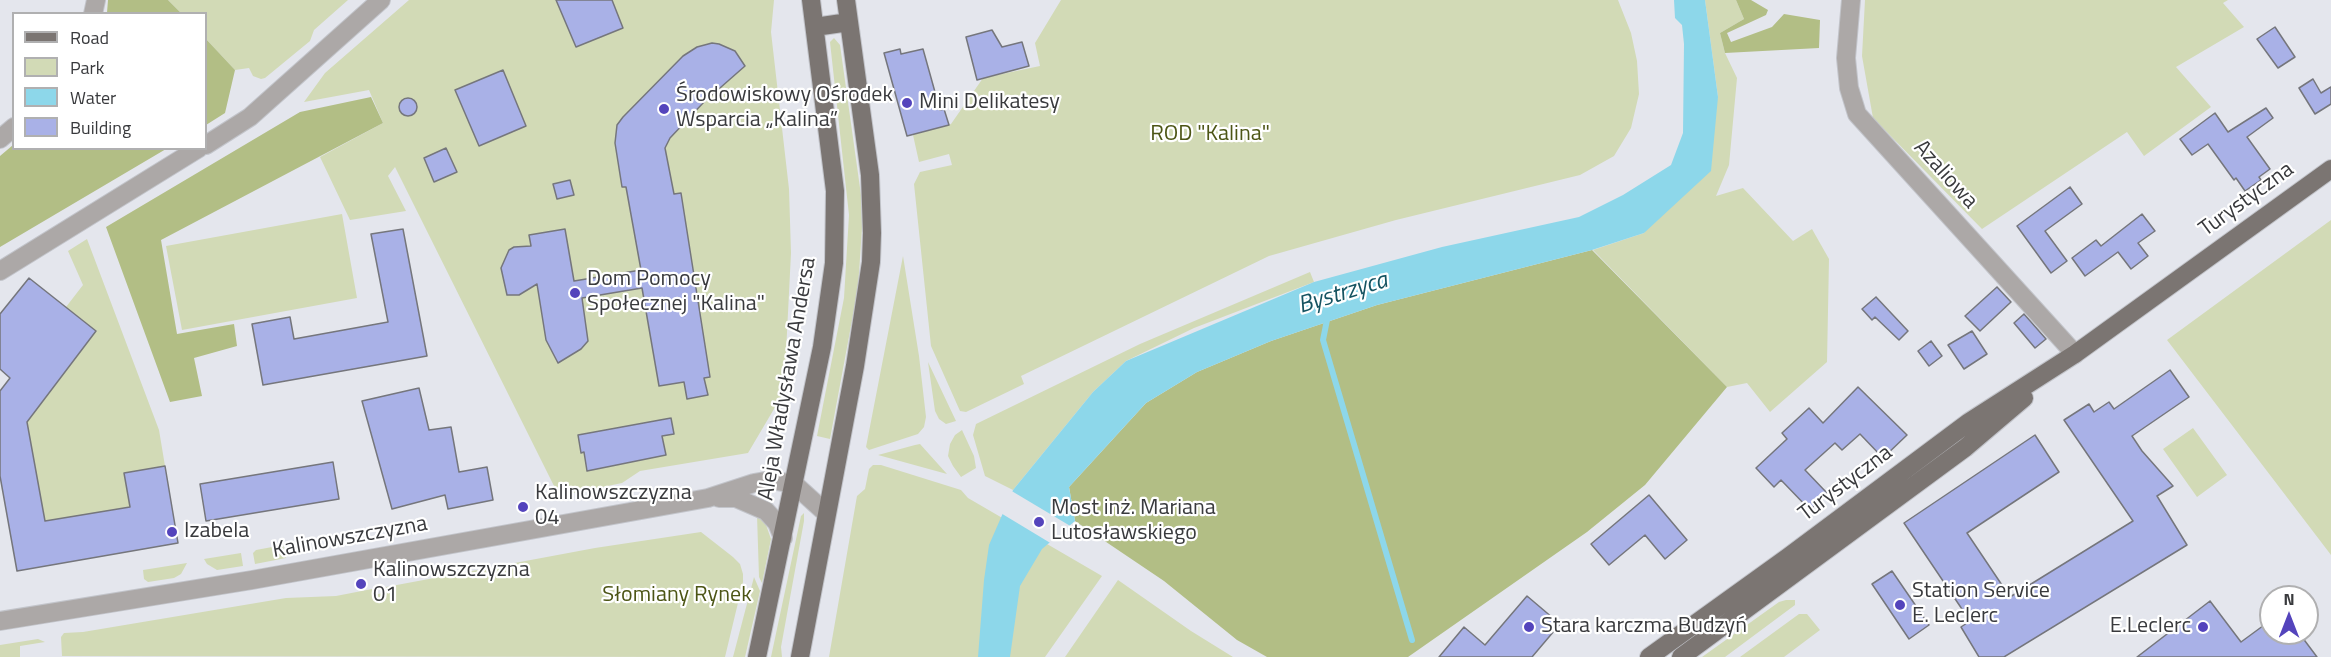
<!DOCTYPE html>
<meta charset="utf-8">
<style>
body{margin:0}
#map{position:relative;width:2331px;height:657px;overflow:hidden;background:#e4e6ed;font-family:"Titillium Web",sans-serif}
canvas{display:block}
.legend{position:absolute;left:12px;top:12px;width:195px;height:138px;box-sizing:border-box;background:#fff;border:2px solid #b0b0b1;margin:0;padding:8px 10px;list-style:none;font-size:18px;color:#393a3d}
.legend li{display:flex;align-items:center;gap:12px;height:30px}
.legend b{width:30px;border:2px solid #b0b0b1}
.north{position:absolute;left:2259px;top:585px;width:60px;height:60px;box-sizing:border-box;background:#fff;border:2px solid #b0b0b1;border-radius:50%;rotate:0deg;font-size:16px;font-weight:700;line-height:24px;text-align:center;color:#393a3d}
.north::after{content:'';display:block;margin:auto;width:21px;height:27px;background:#5444bc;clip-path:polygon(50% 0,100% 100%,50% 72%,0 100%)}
</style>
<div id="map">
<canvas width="2331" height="657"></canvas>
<ul class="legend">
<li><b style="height:8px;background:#7b7572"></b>Road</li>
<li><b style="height:16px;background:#d2dab6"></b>Park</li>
<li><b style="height:16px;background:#8dd7ea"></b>Water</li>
<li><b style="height:16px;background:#a9b1e7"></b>Building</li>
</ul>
<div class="north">N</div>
</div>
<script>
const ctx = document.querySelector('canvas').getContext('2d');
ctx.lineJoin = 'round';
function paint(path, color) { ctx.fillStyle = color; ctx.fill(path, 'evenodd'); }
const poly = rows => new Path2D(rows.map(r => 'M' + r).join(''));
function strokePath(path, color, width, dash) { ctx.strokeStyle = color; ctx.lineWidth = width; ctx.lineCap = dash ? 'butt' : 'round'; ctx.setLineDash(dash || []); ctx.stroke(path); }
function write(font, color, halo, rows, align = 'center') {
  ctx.font = font + ' "Titillium Web",sans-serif'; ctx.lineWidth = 4.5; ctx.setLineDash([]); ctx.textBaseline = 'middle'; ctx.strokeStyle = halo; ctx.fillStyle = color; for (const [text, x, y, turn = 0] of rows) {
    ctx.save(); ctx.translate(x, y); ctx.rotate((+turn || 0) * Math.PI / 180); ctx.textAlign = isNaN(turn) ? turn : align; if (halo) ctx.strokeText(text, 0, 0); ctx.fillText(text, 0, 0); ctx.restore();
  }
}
paint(poly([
 [168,0,348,0,314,30,310,41,265,78,261,79,253,76,249,68,235,70,206,39,206,14,181,13],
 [409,0,774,0,771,32,789,189,791,253,784,392,748,453,640,471,622,483,559,496,395,167,388,176,406,211,350,220,320,157,383,123,369,90,304,102,325,73],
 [1061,0,1618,0,1631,33,1637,61,1639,94,1631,128,1614,156,1580,175,1396,220,1269,256,1021,376,1024,384,966,412,960,411,931,346,914,184,920,172,952,165,949,154,919,162,913,135,951,124,983,78,1040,66,1035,43],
 [1705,0,1736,0,1744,19,1720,33,1725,53,1737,78,1729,165,1716,196,1743,188,1793,241,1812,229,1829,259,1827,362,1770,412,1747,383,1727,387,1593,250,1644,233,1718,97],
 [1865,0,2228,0,2223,3,2244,27,2176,67,2211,107,2144,156,2127,132,1982,229,1873,118,1862,56],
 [834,38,840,45,861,195,862,228,858,288,830,439,817,436,844,298,849,215,830,42],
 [342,214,357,298,182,330,166,246],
 [2331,220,2331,555,2167,340],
 [87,239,159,430,165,466,124,473,130,507,45,521,27,422,96,331,66,307,83,285,68,251],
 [903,256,919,356,926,417,924,427,918,434,869,450,866,447],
 [1310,272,1314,282,1194,328,1126,361,1093,392,1013,490,985,476,973,435,976,424,1140,344],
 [928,362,956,421,946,424,939,419,935,411],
 [2193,428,2227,475,2197,497,2163,449],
 [962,430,974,456,976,468,961,477,953,466,948,456,950,444,955,435],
 [920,444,947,474,878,455,915,445],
 [873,465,881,465,961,490,968,498,1102,576,1045,657,829,657,857,496,865,489,869,469],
 [804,513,804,521,781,647,782,657,771,657,801,516],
 [757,515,765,522,771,539,762,583,759,577],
 [701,532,733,557,740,564,743,574,743,582,725,657,62,656,61,637,64,633,83,632,286,598,336,596,372,589,374,595,387,592,386,587,595,548],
 [283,545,286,558,255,564,253,553,256,550],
 [241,553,243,566,217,570,207,564,204,559],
 [187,563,181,574,174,578,148,582,144,579,143,570],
 [754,577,760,591,745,657,733,657],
 [1118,580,1191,631,1233,657,1065,657],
 [1786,600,1795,600,1795,605,1725,657,1702,657,1779,602],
 [1799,614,1807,614,1820,630,1784,657,1740,657],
 [38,639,45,642,20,646,20,657,0,657,0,645]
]), '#d2dab6');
paint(poly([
 [108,0,168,0,181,13,107,13],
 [1736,0,1751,0,1768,10,1766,15,1727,33,1731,42,1772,27,1784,14,1820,20,1819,48,1725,53,1720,33,1744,19],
 [206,39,235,70,225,113,206,125],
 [371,97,383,123,161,240,177,334,234,324,237,346,194,358,202,396,170,402,106,227,300,112],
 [13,145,14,148,166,149,0,247,0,156],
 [1592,250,1727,387,1645,485,1587,532,1408,657,1267,657,1237,640,1164,581,1075,521,1069,487,1146,403,1197,372,1271,341,1377,305]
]), '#b2be85');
paint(poly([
 [1674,0,1705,0,1718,97,1711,171,1644,233,1592,250,1377,305,1271,341,1197,372,1146,403,1069,487,1075,521,1042,549,1020,586,1010,657,978,657,984,580,989,545,1013,490,1093,392,1126,361,1314,282,1442,247,1579,217,1623,195,1671,165,1683,133,1684,44,1682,25,1675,18]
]), '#8dd7ea');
paint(poly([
 [1010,490,1072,527,1052,544,999,512]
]), '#e4e6ed');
strokePath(poly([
 [1328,315,1323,340,1412,640]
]), '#8dd7ea', 6);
const building = poly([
 [556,0,612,0,623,28,576,47,556,0],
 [2275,27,2295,57,2278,68,2257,39,2275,27],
 [992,30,1002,47,1022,42,1029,66,977,80,966,37,992,30],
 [712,43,719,44,735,51,745,66,704,102,670,138,665,148,674,194,681,193,710,377,704,378,708,395,687,399,684,382,659,386,642,288,582,298,588,341,581,349,558,363,546,340,537,284,519,295,507,295,501,268,509,250,514,247,531,246,529,235,565,229,574,281,641,270,626,187,622,187,615,143,617,125,623,117,683,56,697,47,712,43],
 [900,49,901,54,923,49,940,110,944,109,949,125,907,136,884,53,900,49],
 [503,70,526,126,479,146,455,90,503,70],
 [2313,79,2321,93,2331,87,2331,104,2315,114,2299,88,2313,79],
 '399 107a9 9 0 1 1 18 0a9 9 0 1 1-18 0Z',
 [2266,108,2273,118,2247,137,2270,169,2259,177,2261,180,2245,191,2236,178,2234,180,2208,144,2192,155,2180,139,2215,113,2228,132,2266,108],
 [446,148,457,172,434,182,424,158,446,148],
 [570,180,574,195,557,199,553,184,570,180],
 [2070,187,2082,204,2045,231,2067,261,2051,273,2017,226,2070,187],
 [2142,214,2155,231,2138,243,2148,256,2131,269,2118,252,2085,276,2072,258,2096,240,2101,246,2142,214],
 [403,229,427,356,263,385,252,324,290,317,294,339,388,322,371,234,403,229],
 [29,278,96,331,27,422,45,521,130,507,124,473,165,466,178,543,17,571,0,476,0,391,10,378,0,369,0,314,29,278],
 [1997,287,2011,302,1980,331,1965,316,1997,287],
 [1876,297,1908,331,1899,340,1875,317,1872,320,1862,309,1876,297],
 [2024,314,2046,339,2035,348,2014,323,2024,314],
 [1972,331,1987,354,1964,369,1948,345,1972,331],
 [1931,341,1942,356,1929,366,1918,351,1931,341],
 [2170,370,2189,397,2132,436,2142,451,2173,486,2157,496,2187,545,2004,657,1979,657,1961,627,1970,621,1904,523,2035,435,2059,472,1967,533,2010,597,2133,521,2064,420,2089,404,2094,412,2109,402,2114,409,2170,370],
 [1858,387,1907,435,1883,458,1860,434,1842,450,1835,443,1805,470,1827,493,1810,510,1781,480,1774,487,1756,468,1787,439,1782,433,1809,408,1823,423,1858,387],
 [419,388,429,430,451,427,459,472,487,467,493,500,448,509,445,495,392,509,362,401,419,388],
 [671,418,674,434,662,436,666,455,587,471,584,452,581,453,578,435,671,418],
 [333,462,339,499,206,521,200,484,333,462],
 [1649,495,1687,540,1665,559,1645,535,1609,565,1591,544,1649,495],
 [1892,571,1929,625,1909,639,1872,584,1892,571],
 [1527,596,1560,624,1532,657,1439,657,1464,627,1485,645,1527,596],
 [2210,601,2241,642,2271,620,2271,633,2299,633,2317,657,2137,657,2210,601]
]);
paint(building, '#a9b1e7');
strokePath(building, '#75767c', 1.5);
const minor = poly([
 [1851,0,1846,58,1849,88,1857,114,2075,354],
 [93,14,96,0],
 [0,139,14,127],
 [206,145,250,117,381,0],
 [0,271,199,148],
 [719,498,736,498,766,511,777,523,783,538],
 [0,621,252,580,708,498,754,483,771,480,794,484,826,513]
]);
const major = poly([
 [815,27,849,22],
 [757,657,822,347,834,263,835,191,811,0],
 [800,657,855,366,871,262,872,233,870,175,846,0],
 [1649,657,1788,557,1969,422,2075,354,2331,169],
 [1681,657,1965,448,2024,398]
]);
strokePath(minor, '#c2c4ca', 20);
strokePath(major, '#c2c4ca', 20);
strokePath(minor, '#aca8a7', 18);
strokePath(major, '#7b7572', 18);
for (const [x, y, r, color] of [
 [907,103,6,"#5444bc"],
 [664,109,6,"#5444bc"],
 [575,293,6,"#5444bc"],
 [523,507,6,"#5444bc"],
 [1039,522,6,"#5444bc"],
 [172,532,6,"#5444bc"],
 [361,584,6,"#5444bc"],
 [1900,605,6,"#5444bc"],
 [1529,627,6,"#5444bc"],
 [2203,627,6,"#5444bc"]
]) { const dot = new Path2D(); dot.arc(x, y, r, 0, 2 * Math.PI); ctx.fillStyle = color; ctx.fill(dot); strokePath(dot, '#fff', 2); }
write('22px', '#393a3d', '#fff', [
 ["Środowiskowy Ośrodek",676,96],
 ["Wsparcia „Kalina”",676,121],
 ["Mini Delikatesy",919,103],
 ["Dom Pomocy",587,280],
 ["Społecznej \"Kalina\"",587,305],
 ["Kalinowszczyzna",535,494],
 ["04",535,519],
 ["Most inż. Mariana",1051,509],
 ["Lutosławskiego",1051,534],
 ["Izabela",184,532],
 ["Kalinowszczyzna",373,571],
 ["01",373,596],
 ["Station Service",1912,592],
 ["E. Leclerc",1912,617],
 ["Stara karczma Budzyń",1541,627],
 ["E.Leclerc",2191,627,"right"]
], 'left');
write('22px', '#4c5515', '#fff', [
 ["ROD \"Kalina\"",1210,135],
 ["Słomiany Rynek",677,596]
]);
write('22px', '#393a3d', '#fff', [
 ["Azaliowa",1945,175,48],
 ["Turystyczna",2247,200,-36],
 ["Aleja Władysława Andersa",788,379,-80],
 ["Turystyczna",1846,484,-37],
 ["Kalinowszczyzna",350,538,-10]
]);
write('italic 24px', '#155361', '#fff', [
 ["Bystrzyca",1343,294,-17]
]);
</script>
